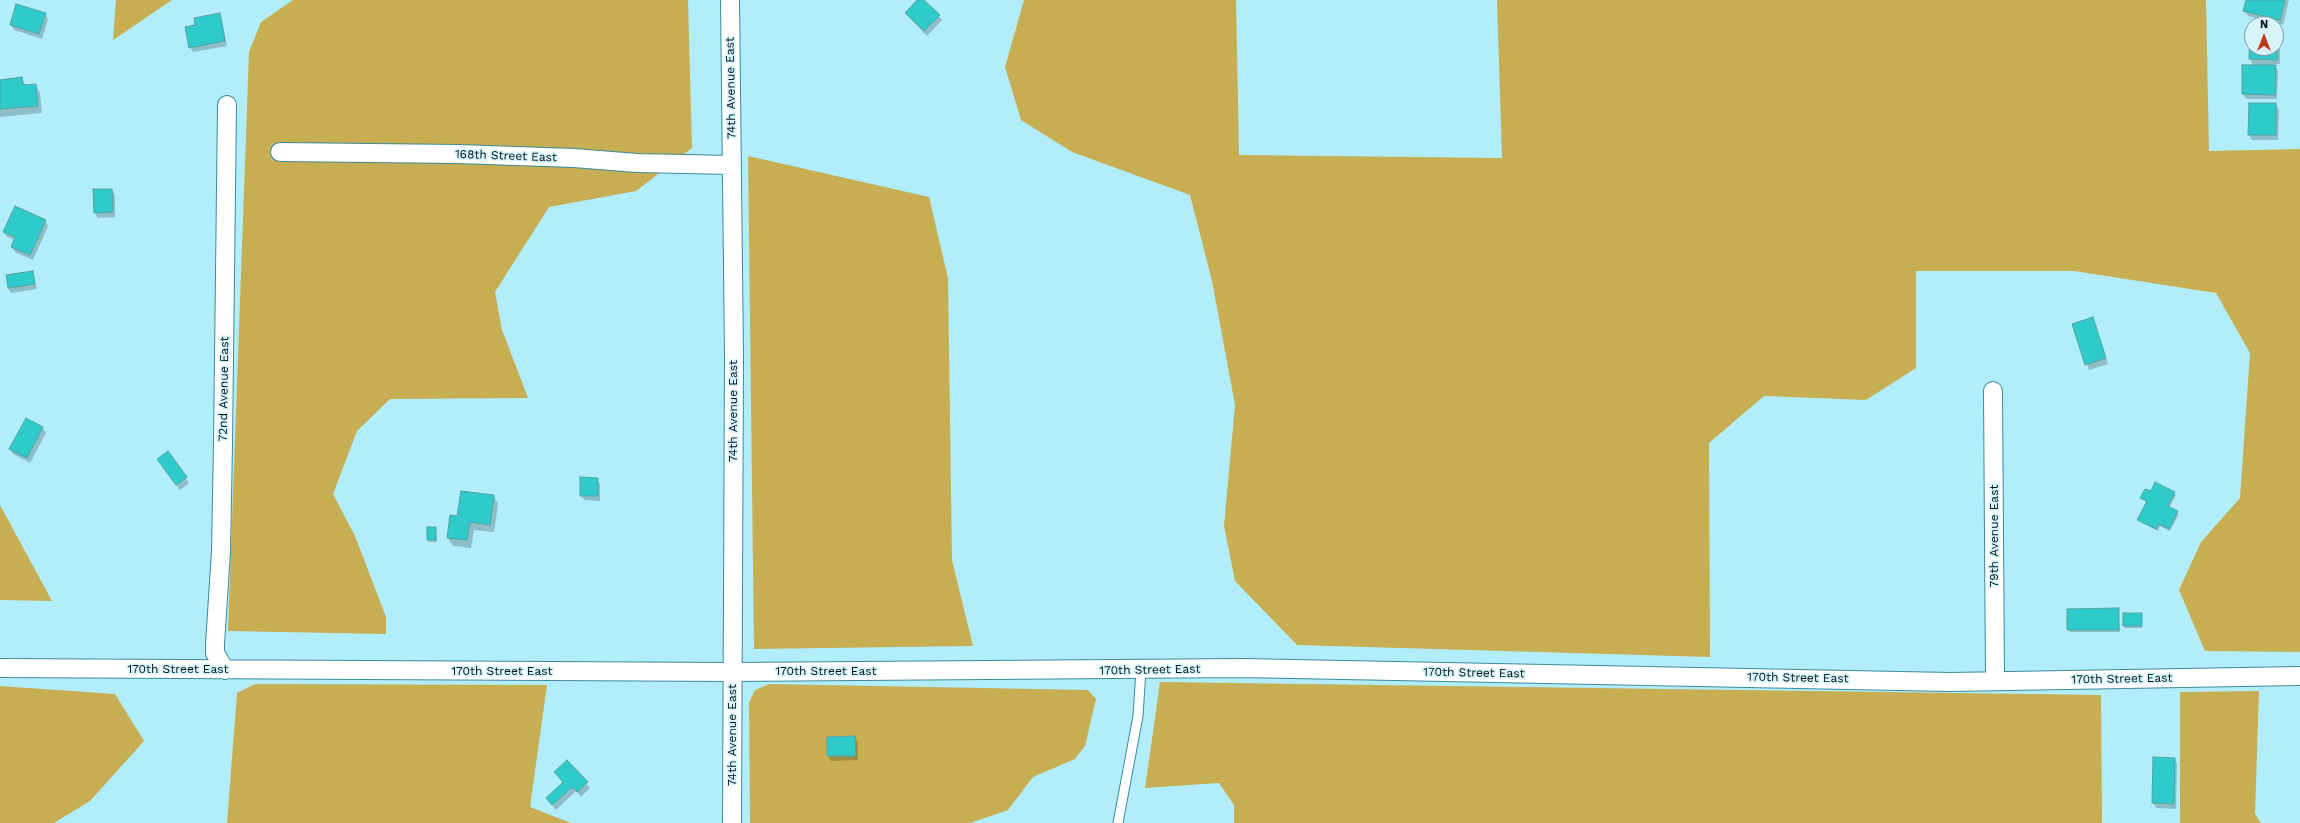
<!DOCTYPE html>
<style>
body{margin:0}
#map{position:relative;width:2300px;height:823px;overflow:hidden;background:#b2edfb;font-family:"Work Sans",sans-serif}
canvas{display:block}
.north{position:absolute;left:2244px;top:16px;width:40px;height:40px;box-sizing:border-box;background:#d8f5fc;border:1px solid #829aa0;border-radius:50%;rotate:0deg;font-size:11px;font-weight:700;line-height:16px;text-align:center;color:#001217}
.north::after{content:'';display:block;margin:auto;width:14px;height:18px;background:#c23916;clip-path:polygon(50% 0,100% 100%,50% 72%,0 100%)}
</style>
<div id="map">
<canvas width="2300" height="823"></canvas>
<div class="north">N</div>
</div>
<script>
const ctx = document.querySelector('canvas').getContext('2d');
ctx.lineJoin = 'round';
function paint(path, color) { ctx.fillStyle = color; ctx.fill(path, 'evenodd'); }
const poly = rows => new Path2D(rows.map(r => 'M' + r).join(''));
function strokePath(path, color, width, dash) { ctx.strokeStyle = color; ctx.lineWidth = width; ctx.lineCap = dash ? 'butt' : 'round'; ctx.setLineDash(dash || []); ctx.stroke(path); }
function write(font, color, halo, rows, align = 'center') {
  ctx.font = font + ' "Work Sans",sans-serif'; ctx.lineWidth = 3.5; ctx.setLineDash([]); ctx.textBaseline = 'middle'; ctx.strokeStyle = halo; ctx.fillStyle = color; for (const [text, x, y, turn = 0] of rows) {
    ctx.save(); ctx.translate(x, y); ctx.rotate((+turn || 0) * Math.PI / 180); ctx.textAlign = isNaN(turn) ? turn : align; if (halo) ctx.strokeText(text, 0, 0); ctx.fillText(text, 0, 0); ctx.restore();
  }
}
paint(poly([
 [116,0,172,0,113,40],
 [293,0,688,0,692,148,636,191,549,207,495,292,502,330,528,398,390,399,357,431,333,494,355,536,386,617,386,634,228,631,249,52,261,22],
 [1024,0,1236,0,1239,155,1502,158,1497,0,2206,0,2209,151,2300,149,2300,652,2205,651,2179,590,2201,542,2240,498,2250,353,2216,293,2074,271,1916,271,1916,368,1866,400,1764,396,1709,443,1710,657,1297,645,1235,581,1224,526,1235,405,1212,281,1190,195,1072,152,1021,120,1005,67],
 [748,156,929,197,948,278,952,560,973,646,754,649],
 [0,505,52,601,0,600],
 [1160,682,2101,695,2102,823,1234,823,1234,805,1219,783,1145,788],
 [255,684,547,685,530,807,571,823,227,823,237,693],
 [769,684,1088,690,1096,699,1085,746,1075,759,1033,777,1008,810,970,823,750,823,749,703,755,690],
 [0,686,115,694,144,741,90,801,54,823,0,823],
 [2259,691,2255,814,2261,823,2180,823,2180,692]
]), '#c7ae52');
paint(poly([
 [919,0,923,0,942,20,927,36,906,14],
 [2247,0,2289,0,2283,25,2248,16,2245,11],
 [45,14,48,19,42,39,14,30,11,25],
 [219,14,222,19,227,46,193,52,190,47,196,26],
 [2251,27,2252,48,2276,48,2276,28,2280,33,2280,64,2274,64,2278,71,2277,99,2246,99,2243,94,2254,66,2250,59],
 [22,78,26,86,35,85,40,93,42,113,0,117,0,89],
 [2276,104,2279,110,2278,140,2252,140,2249,135],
 [112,190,115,195,115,217,98,218,95,213],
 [45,221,48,226,33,260,15,252,12,247,15,240,7,237,4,232],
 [33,272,37,289,11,293,8,288],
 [2093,318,2108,364,2089,370,2074,324],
 [26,419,43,428,46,433,30,463,13,454,10,449],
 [168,452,189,483,180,490,161,465],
 [597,479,600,484,600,501,584,500,581,495],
 [2151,493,2174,493,2176,495,2169,508,2179,514,2170,531,2160,526,2158,531,2138,520,2147,502,2141,498],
 [494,496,498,504,494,532,474,530,471,548,453,546,448,538,458,517],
 [436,528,437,542,429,542,428,540],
 [2118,609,2120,632,2070,632,2068,630],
 [2141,614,2142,628,2125,628,2124,626],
 [855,737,858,743,858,760,831,761,828,756],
 [2154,758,2174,759,2177,764,2176,809,2156,808,2153,803],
 [567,761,590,788,581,797,576,791,556,810,547,798,563,783,555,772]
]), '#0003');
const building = poly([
 [917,0,924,0,940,15,924,31,905,13,917,0],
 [2246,0,2285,0,2280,20,2243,11,2246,0],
 [16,4,46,13,39,34,10,25,16,4],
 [220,13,225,41,189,48,185,27,195,25,194,18,220,13],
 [2250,26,2252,26,2252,48,2276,48,2278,27,2277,60,2249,59,2250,26],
 [2242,65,2276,65,2275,95,2242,94,2242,65],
 [22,77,23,85,36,84,38,106,0,109,0,80,22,77],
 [2249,103,2276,103,2276,135,2248,135,2249,103],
 [93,189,112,189,113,212,94,213,93,189],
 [15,206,46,220,30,255,11,247,15,237,3,232,15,206],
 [33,271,35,284,8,288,6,275,33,271],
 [2093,317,2106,358,2085,365,2072,324,2093,317],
 [26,418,43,427,27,458,9,449,26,418],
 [168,451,187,477,176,485,157,459,168,451],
 [580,477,598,478,598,496,580,496,580,477],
 [2155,482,2175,492,2168,506,2178,511,2169,529,2159,524,2156,529,2137,520,2147,501,2140,498,2145,489,2151,491,2155,482],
 [461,491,494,495,490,525,470,522,467,540,447,538,450,515,457,516,461,491],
 [427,527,436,527,436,540,427,540,427,527],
 [2119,608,2119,630,2067,630,2067,609,2119,608],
 [2123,613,2142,613,2142,626,2123,626,2123,613],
 [855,736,856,756,827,756,827,737,855,736],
 [2153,757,2175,758,2174,804,2152,803,2153,757],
 [567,760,588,782,577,792,572,787,552,805,546,798,563,782,554,772,567,760]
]);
paint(building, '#2fcbca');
strokePath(building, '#52a3a2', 1);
const service = poly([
 [1118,823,1138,716,1141,670]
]);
const minor = poly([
 [730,0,734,357,732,823],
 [280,152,458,154,574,158,637,163,732,165],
 [1993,391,1995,681],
 [0,668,732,672,1243,668,1950,682,2300,676],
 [225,670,215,653,215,644,221,552,223,443,227,105]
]);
strokePath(service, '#3d8a9b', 11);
strokePath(minor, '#3d8a9b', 20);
strokePath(service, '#fff', 9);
strokePath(minor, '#fff', 18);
write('12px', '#001217', '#d8f5fc', [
 ["74th Avenue East",731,88,-91],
 ["168th Street East",506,156,2],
 ["72nd Avenue East",224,389,-89],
 ["74th Avenue East",733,411,-90],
 ["79th Avenue East",1994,536,-90],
 ["170th Street East",178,669],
 ["170th Street East",1150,670,-1],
 ["170th Street East",502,671],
 ["170th Street East",826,671],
 ["170th Street East",1474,673,1],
 ["170th Street East",1798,678,1],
 ["170th Street East",2122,679,-1],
 ["74th Avenue East",732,735,-90]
]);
</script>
